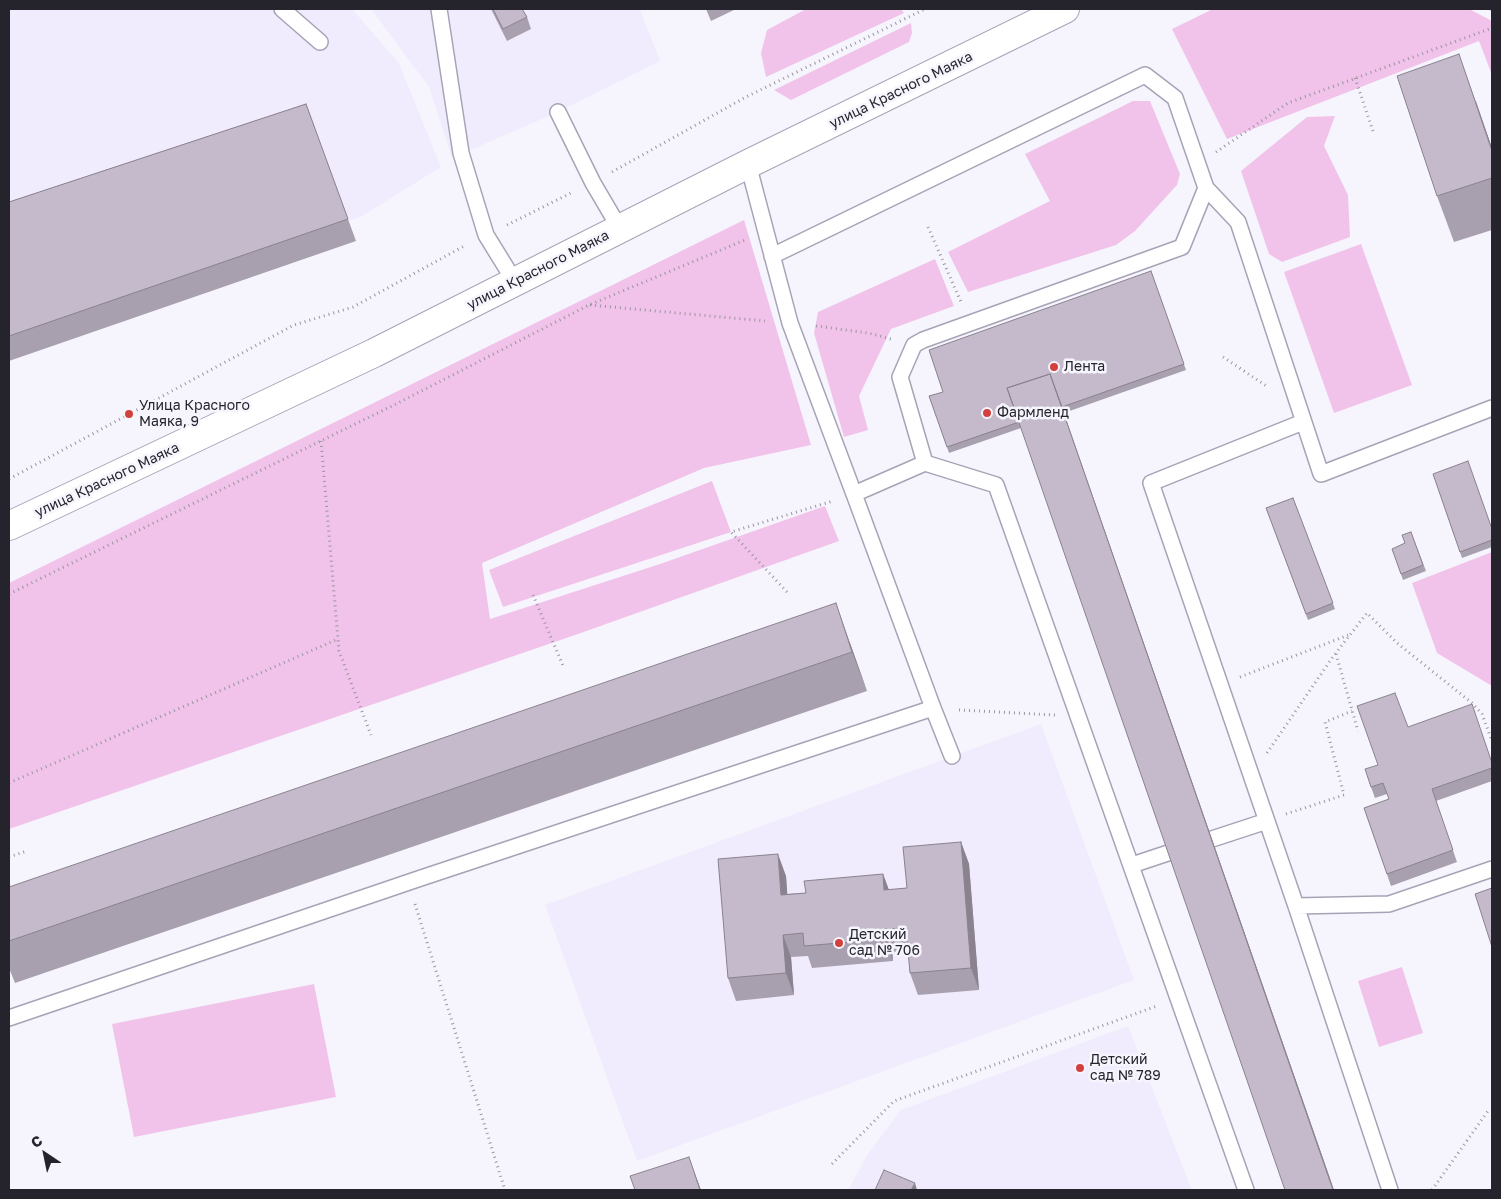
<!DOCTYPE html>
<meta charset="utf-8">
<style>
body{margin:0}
#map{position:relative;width:1501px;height:1199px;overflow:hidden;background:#f6f5fd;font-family:"Golos Text",sans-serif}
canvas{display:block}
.frame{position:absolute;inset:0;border:10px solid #25232b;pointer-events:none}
.north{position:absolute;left:20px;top:1129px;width:50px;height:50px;-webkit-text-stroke:4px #f6f5fd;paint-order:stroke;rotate:326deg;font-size:14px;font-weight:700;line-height:20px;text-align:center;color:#25232b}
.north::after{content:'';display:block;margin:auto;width:18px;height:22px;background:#25232b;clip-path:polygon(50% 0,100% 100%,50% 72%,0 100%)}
</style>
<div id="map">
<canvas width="1501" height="1199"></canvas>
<div class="frame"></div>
<div class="north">С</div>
</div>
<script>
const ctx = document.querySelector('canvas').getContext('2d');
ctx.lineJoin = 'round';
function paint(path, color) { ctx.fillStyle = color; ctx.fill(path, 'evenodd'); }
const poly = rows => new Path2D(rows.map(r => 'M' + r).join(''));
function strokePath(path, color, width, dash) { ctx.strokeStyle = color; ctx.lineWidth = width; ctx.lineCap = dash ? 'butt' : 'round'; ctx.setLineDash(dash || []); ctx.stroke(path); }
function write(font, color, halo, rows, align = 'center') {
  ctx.font = font + ' "Golos Text",sans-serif'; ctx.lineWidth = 5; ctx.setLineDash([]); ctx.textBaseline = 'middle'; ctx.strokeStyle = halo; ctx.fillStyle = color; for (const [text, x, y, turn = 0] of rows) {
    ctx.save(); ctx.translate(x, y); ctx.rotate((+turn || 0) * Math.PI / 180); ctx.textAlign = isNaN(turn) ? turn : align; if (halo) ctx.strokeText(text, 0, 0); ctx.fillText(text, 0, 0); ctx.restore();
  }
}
paint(poly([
 [9,9,352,9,399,63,441,167,362,216,9,343],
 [371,9,640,9,660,61,558,112,452,158,429,87],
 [1041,724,1134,980,637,1161,545,905],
 [1128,1026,1192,1190,848,1190,868,1154,901,1110]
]), '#f0ecfd');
paint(poly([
 [806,9,901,9,904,13,766,77,761,53,767,30],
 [1213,9,1469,9,1492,21,1492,75,1479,41,1227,139,1172,29],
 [911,23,912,33,909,42,791,100,774,90],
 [1133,101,1150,101,1180,174,1177,185,1135,231,1116,245,968,292,948,252,1050,201,1025,154],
 [1335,116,1324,146,1348,195,1350,237,1282,262,1269,254,1241,171,1307,117],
 [744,220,811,445,704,468,482,563,490,619,660,564,825,506,839,541,578,634,9,829,9,583],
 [1361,244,1412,385,1334,413,1284,272],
 [935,259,954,306,891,329,859,396,868,430,844,437,814,333,818,312],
 [712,481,731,532,503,607,489,570],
 [1492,552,1492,686,1437,653,1412,583],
 [1402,967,1423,1033,1379,1047,1358,981],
 [314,984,336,1097,134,1137,112,1024]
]), '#f1c3ea');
const service = poly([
 [282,9,320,42],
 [439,9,461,153,486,235,515,282],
 [558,112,593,183,620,229],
 [748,164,790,323,854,494],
 [1206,188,1238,222,1321,474,1492,408],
 [1303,422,1151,483,1296,906,1390,1190],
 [925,463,996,485,1246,1190],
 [933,708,952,756],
 [1212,839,1267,821],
 [1132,865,1168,853],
 [1296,906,1389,904,1492,869],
 [9,1018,421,878,933,708,854,494,925,463,900,377,914,345,923,340,1182,247,1206,188,1175,98,1145,75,772,256]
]);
const minor = poly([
 [9,526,374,353,748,164,1065,9]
]);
strokePath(service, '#a7a3b6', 18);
strokePath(minor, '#a7a3b6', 30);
strokePath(poly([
 [1490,9,1492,10],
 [1355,78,1373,131],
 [1216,152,1288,103,1492,28],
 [612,172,744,98,925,9],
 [507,225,573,192],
 [928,227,961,302],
 [590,305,765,321],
 [816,326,868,333,891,339],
 [1223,357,1268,387],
 [321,441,339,651,371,735],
 [9,479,294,325,353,307,466,245],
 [787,592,731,532,833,501],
 [9,594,398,403,589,305,745,240],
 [533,595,564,668],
 [1336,654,1358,731],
 [1240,677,1351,634],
 [959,710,1055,715],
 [1267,753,1332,658,1367,613,1397,643,1472,703,1482,714,1492,741],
 [9,783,338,639],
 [1286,814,1344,795,1325,722,1352,711],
 [9,857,27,851],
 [415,904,505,1190],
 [832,1164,894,1101,1157,1006],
 [1432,1190,1488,1111]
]), '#98969e', 3, [1, 4]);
strokePath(service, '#fff', 15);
strokePath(minor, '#fff', 28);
paint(poly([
 [491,9,522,9,527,17,531,29,507,41],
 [706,9,736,9,711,21],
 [1476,101,1492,148,1492,230,1454,242,1437,196],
 [306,104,356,241,9,361,9,202],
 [1151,271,1186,370,1064,413,1334,1190,1021,428,949,453,929,396,943,392],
 [1433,474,1492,529,1492,547,1462,558],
 [1293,498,1335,609,1308,620,1266,508],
 [1411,532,1426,571,1403,580,1392,549,1405,543],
 [850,643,867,691,15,983,9,968,9,887],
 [1408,727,1492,762,1492,781,1436,801,1457,862,1391,886,1364,808,1389,799,1387,794,1375,798,1371,787,1378,765],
 [961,842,969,864,979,990,918,995,910,973,908,950,892,952,893,961,812,968,808,956,791,957,794,995,736,1001,728,978,786,876,787,894,806,893,883,874,889,890,907,888]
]), '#a9a0af');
paint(poly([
 [1459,54,1492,148,1492,151],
 [1050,374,1064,414,1334,1190,1333,1190],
 [836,603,850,643,867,691,852,652],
 [961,842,969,864,979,990,971,968],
 [778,854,786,876,789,917,781,895],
 [883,874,891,896,884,890],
 [884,929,892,952,893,961,885,939],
 [783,935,791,957,794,995,786,973],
 [689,1157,701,1190,700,1190],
 [915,1183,917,1190,911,1190]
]), '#8a828e');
const building = poly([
 [493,9,522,9,527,17,503,29,493,9],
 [1459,54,1492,151,1492,178,1437,196,1397,76,1459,54],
 [306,104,348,219,9,336,9,202,306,104],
 [1151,271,1184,364,1062,407,1050,374,1007,388,1019,422,947,447,929,396,943,392,929,350,1151,271],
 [1050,374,1333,1190,1285,1190,1007,388,1050,374],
 [1468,461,1492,529,1492,540,1460,552,1433,474,1468,461],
 [1293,498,1333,603,1306,614,1266,508,1293,498],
 [1411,532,1423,565,1401,574,1392,549,1405,543,1402,535,1411,532],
 [836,603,852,652,9,941,9,887,836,603],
 [1395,693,1408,727,1472,704,1492,763,1492,768,1432,789,1453,850,1387,874,1364,808,1389,799,1383,783,1371,787,1365,769,1378,765,1357,706,1395,693],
 [961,842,971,968,910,973,906,928,884,929,885,939,804,946,803,933,783,935,786,973,728,978,718,859,778,854,781,895,806,893,804,881,883,874,884,890,907,888,903,847,961,842],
 [1492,888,1492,947,1475,894,1492,888],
 [689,1157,700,1190,635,1190,630,1176,689,1157],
 [884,1170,915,1183,911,1190,875,1190,884,1170]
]);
paint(building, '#c5bacb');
strokePath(building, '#8a828e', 1);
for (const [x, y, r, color] of [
 [1054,367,5,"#d1423d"],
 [987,413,5,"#d1423d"],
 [129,414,5,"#d1423d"],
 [839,943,5,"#d1423d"],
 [1080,1068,5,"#d1423d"]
]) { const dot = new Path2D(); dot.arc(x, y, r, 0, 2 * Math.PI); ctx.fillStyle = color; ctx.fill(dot); strokePath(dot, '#f6f5fd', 2); }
write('14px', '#25232b', '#f6f5fd', [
 ["улица Красного Маяка",901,90,-26],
 ["улица Красного Маяка",538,270,-27],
 ["улица Красного Маяка",107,480,-25]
]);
write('14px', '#25232b', '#f6f5fd', [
 ["Лента",1064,367],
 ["Улица Красного",139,406],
 ["Маяка, 9",139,422],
 ["Фармленд",997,413],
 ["Детский",849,935],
 ["сад № 706",849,951],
 ["Детский",1090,1060],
 ["сад № 789",1090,1076]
], 'left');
</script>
